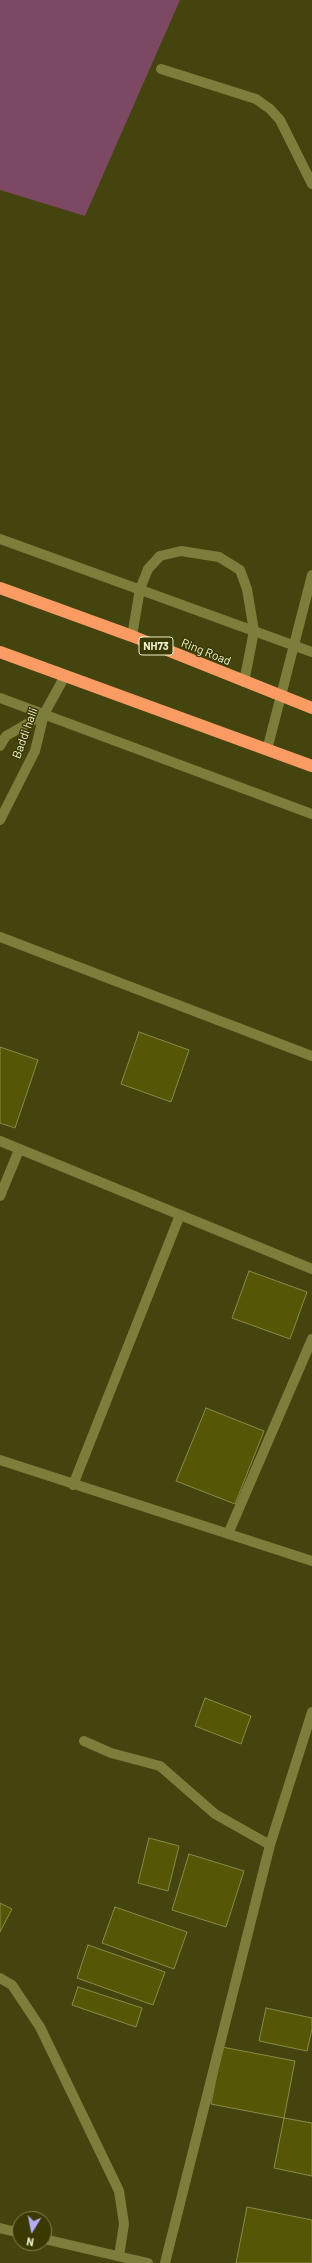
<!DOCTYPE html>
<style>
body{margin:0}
#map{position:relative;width:312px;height:2263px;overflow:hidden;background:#43440e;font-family:Barlow,sans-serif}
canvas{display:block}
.north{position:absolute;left:12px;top:2211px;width:40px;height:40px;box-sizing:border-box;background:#393901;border:1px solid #828354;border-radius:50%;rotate:190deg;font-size:11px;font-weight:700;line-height:16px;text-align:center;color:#f0f2d0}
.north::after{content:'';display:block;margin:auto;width:14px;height:18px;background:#b6acf8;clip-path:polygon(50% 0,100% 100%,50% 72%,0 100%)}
</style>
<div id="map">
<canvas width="312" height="2263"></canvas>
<div class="north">N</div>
</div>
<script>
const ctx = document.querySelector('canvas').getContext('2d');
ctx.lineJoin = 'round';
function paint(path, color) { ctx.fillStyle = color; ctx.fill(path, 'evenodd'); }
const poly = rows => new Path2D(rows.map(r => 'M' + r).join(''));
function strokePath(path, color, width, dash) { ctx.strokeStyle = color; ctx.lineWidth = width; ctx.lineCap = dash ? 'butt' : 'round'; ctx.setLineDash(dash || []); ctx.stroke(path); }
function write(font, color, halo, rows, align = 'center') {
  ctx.font = font + ' Barlow,sans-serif'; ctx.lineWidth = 3; ctx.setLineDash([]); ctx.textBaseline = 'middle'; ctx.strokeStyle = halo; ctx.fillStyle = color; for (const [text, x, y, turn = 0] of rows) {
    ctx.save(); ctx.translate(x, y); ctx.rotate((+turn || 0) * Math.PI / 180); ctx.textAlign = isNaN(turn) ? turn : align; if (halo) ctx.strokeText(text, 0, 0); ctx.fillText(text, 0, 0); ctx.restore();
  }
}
paint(poly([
 [0,0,180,0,85,216,0,190]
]), '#7c4862');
const building = poly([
 [139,1032,189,1050,171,1102,121,1084,139,1032],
 [0,1047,38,1060,15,1128,0,1123,0,1047],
 [249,1271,307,1292,290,1339,232,1318,249,1271],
 [206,1408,264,1431,235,1504,176,1481,206,1408],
 [205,1698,251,1716,241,1744,195,1726,205,1698],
 [149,1838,179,1846,168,1891,138,1883,149,1838],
 [189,1854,244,1871,226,1927,172,1910,189,1854],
 [0,1903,12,1909,0,1932,0,1903],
 [115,1907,187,1932,174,1969,102,1943,115,1907],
 [88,1945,165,1972,153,2005,77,1978,88,1945],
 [78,1987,142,2008,136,2027,72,2005,78,1987],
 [266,2008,312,2018,312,2029,307,2051,259,2041,266,2008],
 [222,2047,295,2061,284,2118,211,2104,222,2047],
 [284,2118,312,2123,312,2176,274,2168,284,2118],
 [247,2207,312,2220,312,2263,236,2263,247,2207]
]);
paint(building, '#555606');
strokePath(building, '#8a8b48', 1);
strokePath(poly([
 [161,69,256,99,270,109,280,120,312,184],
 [0,539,312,652],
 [132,636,140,589,148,569,160,556,181,551,219,557,240,570,247,589,254,631,244,682],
 [0,698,312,814],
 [0,746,6,736,44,714],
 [267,750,312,575],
 [0,820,35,751,44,714,65,676],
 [0,937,312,1056],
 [0,1141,312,1269],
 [0,1196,19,1150],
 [0,1460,312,1561],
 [73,1485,180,1215],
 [228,1534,312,1339],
 [84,1741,111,1753,160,1766,215,1814,270,1845],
 [0,1978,12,1985,40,2027,119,2191,124,2224,119,2256],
 [0,2228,20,2233],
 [44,2239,148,2263],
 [165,2263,270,1845,312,1712]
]), '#7d7e3b', 10);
strokePath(poly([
 [0,588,132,636,312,708],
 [0,652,312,766]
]), '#fb9b64', 12);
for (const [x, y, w] of [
 [156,646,34]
]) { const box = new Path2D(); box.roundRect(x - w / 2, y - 9, w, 18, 3); ctx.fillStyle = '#393901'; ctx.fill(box); strokePath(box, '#f0f2d0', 1); }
write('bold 11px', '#f0f2d0', null, [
 ["NH73",156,646]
]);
write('12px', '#f0f2d0', '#393901', [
 ["Ring Road",206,652,22],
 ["Baddi halli",25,733,-70]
]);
</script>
